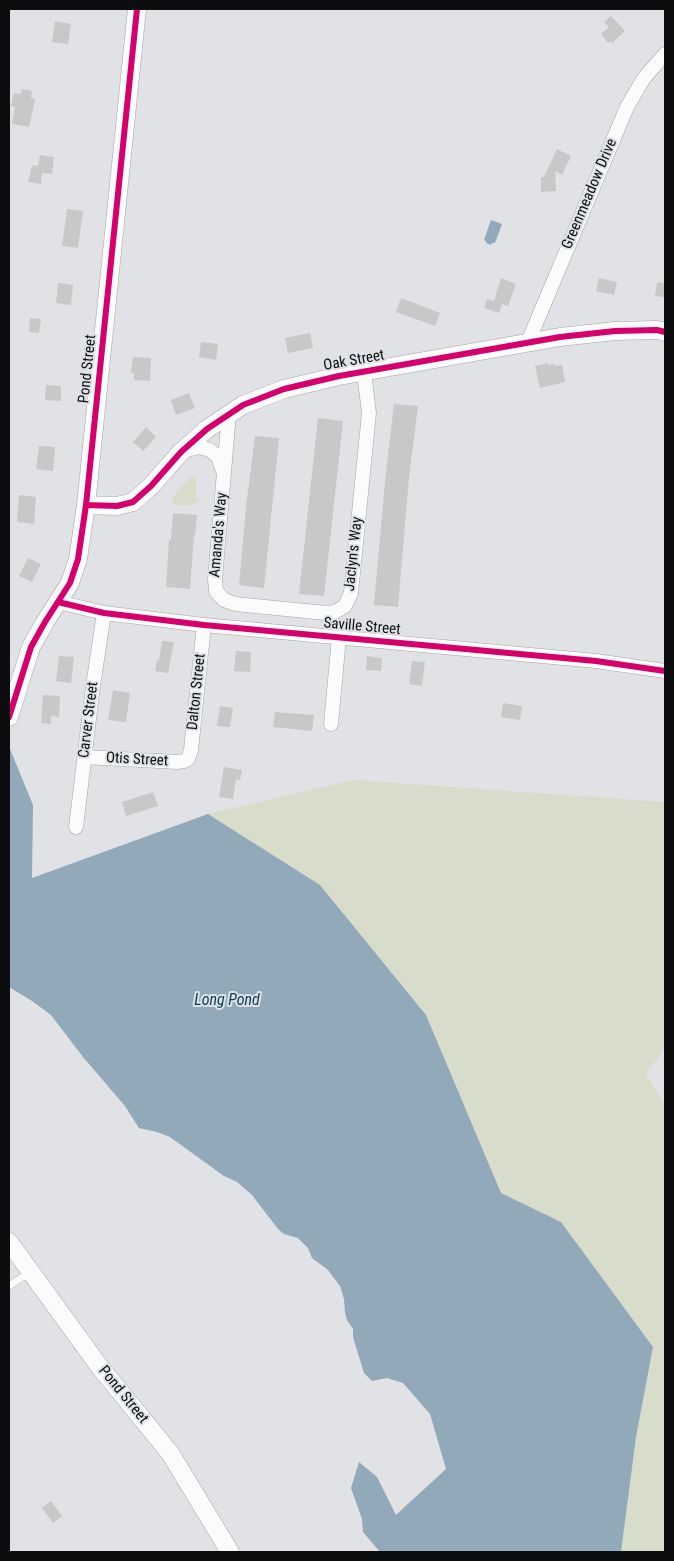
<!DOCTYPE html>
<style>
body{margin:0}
#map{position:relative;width:674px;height:1561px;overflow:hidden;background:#e0e2e5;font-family:"Roboto Condensed",sans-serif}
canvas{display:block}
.frame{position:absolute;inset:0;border:10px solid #0c0d0f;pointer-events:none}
</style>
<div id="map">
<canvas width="674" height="1561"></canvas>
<div class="frame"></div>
</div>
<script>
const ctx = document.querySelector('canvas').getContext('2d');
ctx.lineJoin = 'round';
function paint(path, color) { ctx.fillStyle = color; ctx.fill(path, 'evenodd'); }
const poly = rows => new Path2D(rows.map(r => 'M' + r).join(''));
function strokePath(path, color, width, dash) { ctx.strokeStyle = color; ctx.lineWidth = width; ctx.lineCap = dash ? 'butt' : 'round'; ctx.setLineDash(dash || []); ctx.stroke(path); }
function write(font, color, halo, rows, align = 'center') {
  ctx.font = font + ' "Roboto Condensed",sans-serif'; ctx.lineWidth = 4; ctx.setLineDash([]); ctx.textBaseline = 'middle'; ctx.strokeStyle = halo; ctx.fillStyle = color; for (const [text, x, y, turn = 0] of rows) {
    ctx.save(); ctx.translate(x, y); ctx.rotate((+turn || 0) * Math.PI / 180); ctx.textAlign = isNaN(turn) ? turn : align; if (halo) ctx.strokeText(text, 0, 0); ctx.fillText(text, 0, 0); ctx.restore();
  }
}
paint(poly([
 [194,476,196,479,196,497,199,498,199,501,196,501,196,505,174,505,172,498,190,477],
 [353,780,665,802,665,1048,646,1074,665,1105,665,1552,621,1552,636,1437,653,1347,561,1222,501,1193,426,1015,320,885,208,814]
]), '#d8dccb');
paint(poly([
 [491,220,502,224,495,243,492,243,491,245,486,243,486,241,484,240],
 [10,749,33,805,32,878,208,814,320,885,426,1015,501,1193,561,1222,653,1347,636,1437,621,1552,380,1552,363,1532,362,1519,351,1488,359,1462,377,1477,396,1515,446,1469,430,1414,403,1383,387,1378,372,1381,364,1373,353,1337,353,1329,347,1320,345,1313,344,1299,340,1286,328,1270,312,1258,308,1248,298,1238,284,1234,278,1229,252,1195,237,1182,224,1176,170,1137,157,1132,139,1128,125,1106,83,1057,51,1015,32,1001,9,987,9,751]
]), '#91a9b8');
paint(poly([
 [611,16,625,31,612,43,611,41,608,43,601,34,609,27,604,22],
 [55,21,71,24,68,44,52,42],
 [22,89,32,91,31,98,35,99,29,127,12,124,15,107,11,106,14,93,21,94],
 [557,149,571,156,562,175,555,171,556,191,541,192,541,177,544,177],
 [40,155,54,157,52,174,42,173,41,184,28,182,32,165,38,166],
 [67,209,83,211,78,248,62,246],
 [501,278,516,284,508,306,502,304,499,313,484,308,487,299,494,301],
 [599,278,617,282,614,295,596,291],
 [657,282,665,283,665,297,655,296],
 [58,283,73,285,71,305,56,303],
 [401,298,440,313,435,326,396,312],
 [30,318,41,319,39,333,29,332],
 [310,333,313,348,288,353,285,338],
 [201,342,218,344,216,360,199,357],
 [133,357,151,358,150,381,134,380,134,373,131,373],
 [548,363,548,365,555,364,555,366,562,365,565,382,540,388,535,366],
 [46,385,61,386,61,401,45,400],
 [189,393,195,408,176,415,171,400],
 [394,404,418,406,409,477,398,607,374,605,385,481],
 [318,418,343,421,324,596,299,594],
 [146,427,156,437,143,451,133,442],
 [255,436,279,438,264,588,239,585,246,507],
 [39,446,55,447,53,471,36,469],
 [19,495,36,497,34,524,17,522],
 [173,513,197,515,195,535,194,535,190,589,166,587,169,540,171,540],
 [28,558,41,564,32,582,19,576],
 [162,641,174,642,168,673,155,671,157,660,159,660],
 [236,651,251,652,250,672,234,671],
 [59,656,74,657,71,683,56,681],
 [367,656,382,658,381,671,366,670],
 [412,661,425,662,422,686,409,684],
 [113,690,130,693,126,722,108,720],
 [43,695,60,696,59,717,51,716,51,724,41,723],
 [503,703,522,706,520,720,501,717],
 [220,706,233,708,230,727,217,726],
 [275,712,314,715,312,731,273,727],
 [224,767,242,770,240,780,236,779,233,799,219,797],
 [153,792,158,806,126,816,122,802],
 [51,1501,62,1516,53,1523,42,1508]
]), '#c8c8c9');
const service = poly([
 [9,1286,30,1272]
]);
const minor = poly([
 [528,342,627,107,644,78,665,54],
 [229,413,215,579,216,591,224,600,235,604,326,613,335,612,345,606,351,593,369,413,364,372],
 [183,451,199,447,210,450,218,457,223,471],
 [58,602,104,613,204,625,596,661,665,671],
 [331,724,339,637],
 [85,757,177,762,184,761,188,759,191,750,204,625],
 [76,827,93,686,104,613]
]);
const tertiary = poly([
 [86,505,117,506,133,502,151,486,181,452,207,429,243,405,284,389,339,376,560,337,615,331,657,330,665,332],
 [9,717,31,647,45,622,70,583,78,559,86,505,137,9],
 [9,1242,99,1366,170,1453,230,1552]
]);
strokePath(service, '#a2a4a6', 8);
strokePath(minor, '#a2a4a6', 15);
strokePath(tertiary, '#a2a4a6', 19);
strokePath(service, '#fafbfb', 7);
strokePath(minor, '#fafbfb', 14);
strokePath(tertiary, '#fafbfb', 18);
strokePath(poly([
 [86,505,117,506,133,502,151,486,181,452,207,429,243,405,284,389,339,376,560,337,615,331,657,330,665,332],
 [58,602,104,613,204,625,596,661,665,671],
 [9,717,31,647,45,622,70,583,78,559,86,505,137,9]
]), '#d6006c', 6);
write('15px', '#0c0d0f', '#dee2e7', [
 ["Greenmeadow Drive",590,194,-67],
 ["Oak Street",354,361,-10],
 ["Pond Street",88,369,-84],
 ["Amanda's Way",219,535,-85],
 ["Jaclyn's Way",354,554,-84],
 ["Saville Street",362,627,5],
 ["Dalton Street",197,692,-84],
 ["Carver Street",89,720,-83],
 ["Otis Street",137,760,3],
 ["Pond Street",123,1395,51]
]);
write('italic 16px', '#0b3b52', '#dee2e7', [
 ["Long Pond",227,1001]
]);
</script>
